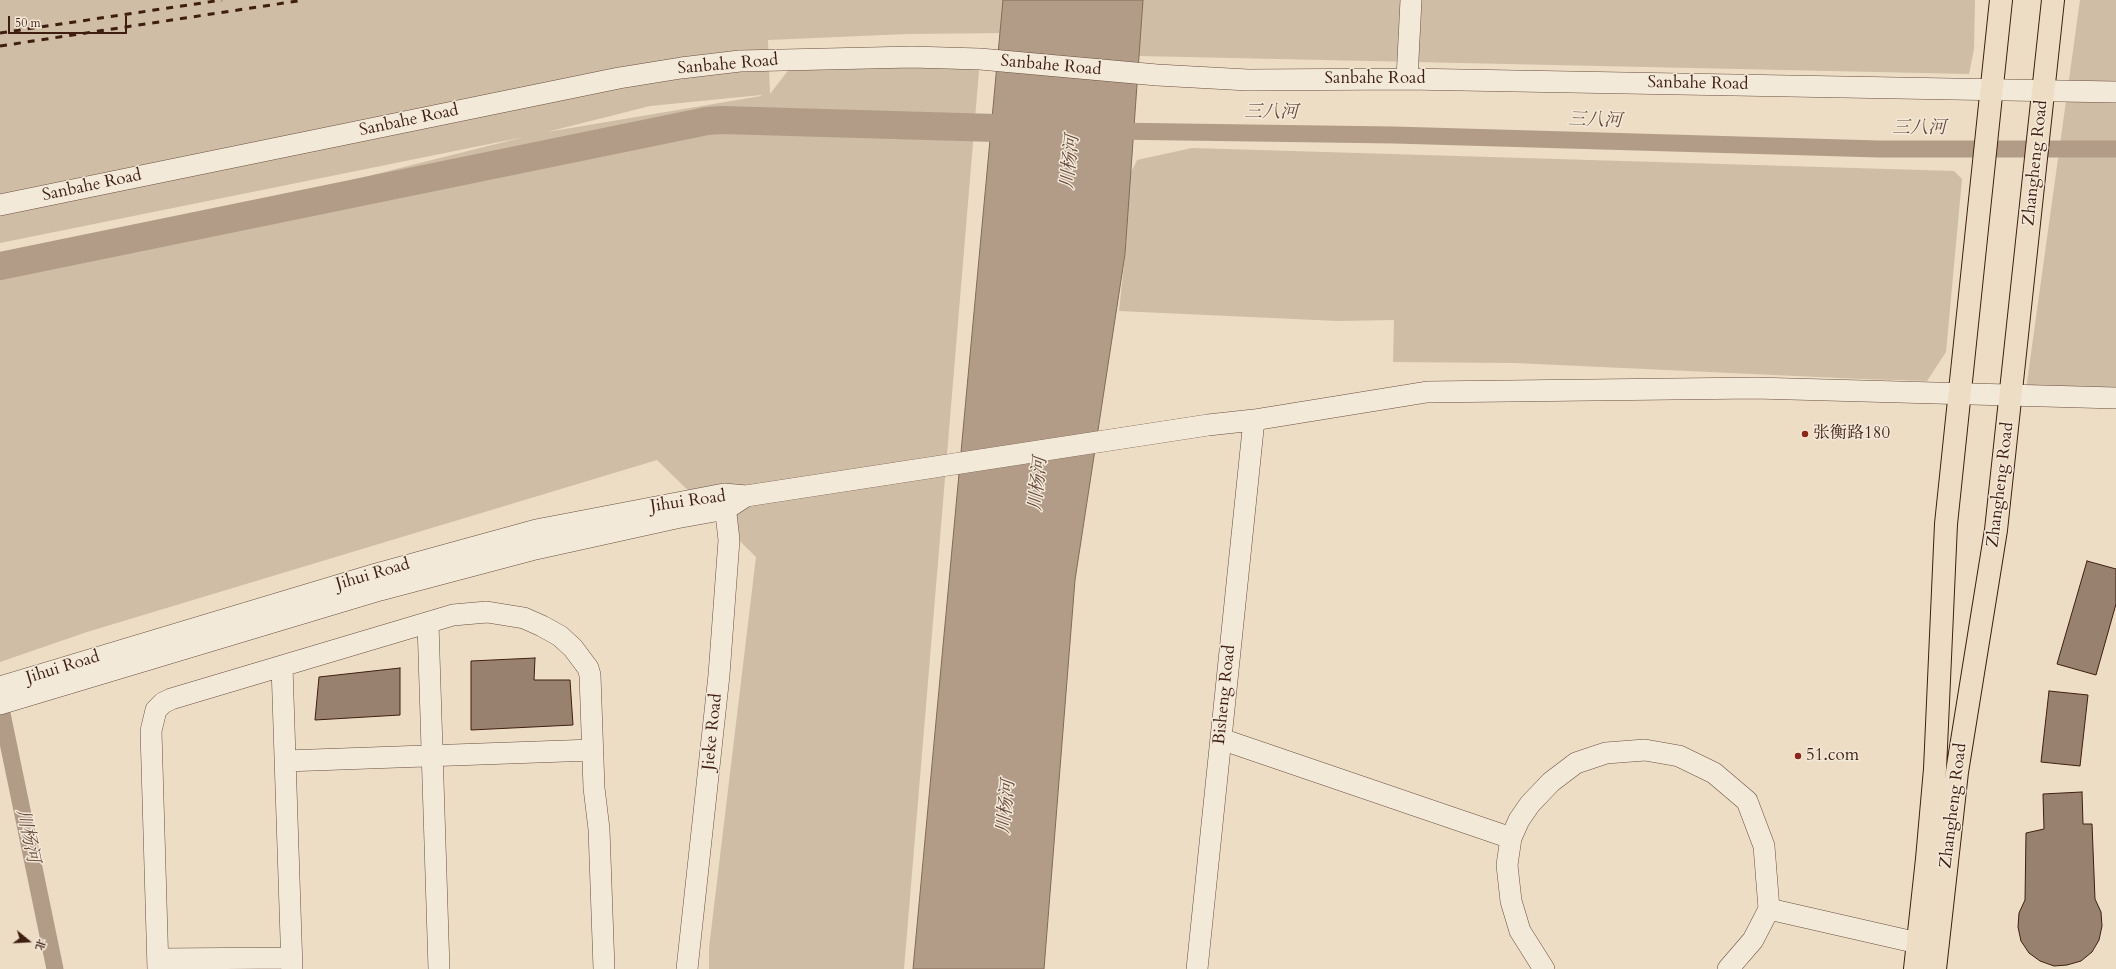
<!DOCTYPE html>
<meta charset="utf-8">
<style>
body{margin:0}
#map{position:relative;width:2116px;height:969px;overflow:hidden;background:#edddc5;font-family:Cardo,"Noto Serif SC",serif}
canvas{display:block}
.north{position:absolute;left:8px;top:921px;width:40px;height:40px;-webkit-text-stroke:3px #f3e9d9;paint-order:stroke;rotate:108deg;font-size:11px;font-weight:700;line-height:16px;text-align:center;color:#3f1e11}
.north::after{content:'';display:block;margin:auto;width:14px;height:18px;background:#3f1e11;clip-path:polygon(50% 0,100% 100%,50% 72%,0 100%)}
.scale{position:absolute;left:8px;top:16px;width:119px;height:18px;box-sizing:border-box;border:2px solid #3f1e11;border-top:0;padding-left:5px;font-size:12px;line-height:14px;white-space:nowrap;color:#3f1e11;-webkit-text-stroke:3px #f3e9d9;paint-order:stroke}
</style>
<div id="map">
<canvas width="2116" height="969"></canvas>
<div class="north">北</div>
<div class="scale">50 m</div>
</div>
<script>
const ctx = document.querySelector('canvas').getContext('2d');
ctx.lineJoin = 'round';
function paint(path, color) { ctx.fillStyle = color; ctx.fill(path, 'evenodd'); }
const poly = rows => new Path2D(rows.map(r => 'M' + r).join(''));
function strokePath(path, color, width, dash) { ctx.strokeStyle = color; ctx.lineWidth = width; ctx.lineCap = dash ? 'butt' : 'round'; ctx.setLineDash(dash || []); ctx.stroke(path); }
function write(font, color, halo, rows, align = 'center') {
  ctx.font = font + ' Cardo,"Noto Serif SC",serif'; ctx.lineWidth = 3; ctx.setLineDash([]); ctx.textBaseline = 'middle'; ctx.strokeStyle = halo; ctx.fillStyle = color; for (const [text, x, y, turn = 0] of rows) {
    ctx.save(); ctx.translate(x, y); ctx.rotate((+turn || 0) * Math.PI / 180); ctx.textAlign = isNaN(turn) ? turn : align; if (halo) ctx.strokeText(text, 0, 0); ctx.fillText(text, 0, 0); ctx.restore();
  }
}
paint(poly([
 [0,0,1012,0,1010,33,907,34,768,40,770,94,797,59,980,59,904,969,709,969,709,948,756,557,657,460,87,632,0,662,0,268,524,137,0,243],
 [761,95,761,96,547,132,650,106],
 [1143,0,1975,0,1974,49,1969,74,1139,56],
 [2080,0,2116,0,2116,408,2024,404],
 [1192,148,1954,171,1962,179,1946,352,1927,381,1861,379,1515,363,1393,362,1394,320,1338,321,1119,311,1126,246,1130,174,1137,160]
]), '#cfbda6');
const water = poly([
 [1003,0,1143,0,1125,254,1075,580,1044,969,913,969,1003,0]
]);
paint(water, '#b29c88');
strokePath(water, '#846a58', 1);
strokePath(poly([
 [1110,131,1394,135,1879,149,2116,149],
 [0,704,55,969]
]), '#b29c88', 17);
strokePath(poly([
 [0,266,707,121,722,120,1030,129]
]), '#b29c88', 28);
const building = poly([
 [2087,561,2116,569,2116,604,2096,675,2057,664,2087,561],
 [535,658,534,680,570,680,573,725,471,730,471,661,535,658],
 [400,668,400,715,315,720,319,677,400,668],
 [2049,691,2088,695,2080,766,2041,762,2049,691],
 [2082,792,2083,824,2092,824,2095,899,2101,912,2102,926,2099,940,2092,952,2081,961,2067,965,2054,966,2040,961,2029,953,2021,941,2018,927,2019,913,2025,900,2026,833,2044,829,2043,794,2082,792]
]);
paint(building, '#99816f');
strokePath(building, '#3f1e11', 1);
const minor = poly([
 [1407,79,1411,0],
 [0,205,619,78,681,68,740,61,912,57,980,59,1157,75,1248,80,1407,79,2116,92],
 [428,623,439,969],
 [282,666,292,969],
 [0,687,376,574,536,530,724,494,746,496,1208,425,1254,420,1427,392,1755,388,2116,398],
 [0,704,380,590,531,550,676,518,726,509,746,496],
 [1221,739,1511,838],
 [285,761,593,750],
 [1769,909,1918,943],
 [158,959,291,958],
 [158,969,151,731,156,710,163,703,171,699,453,615,487,612,524,618,542,626,560,636,573,648,588,668,590,675,594,788,599,829,604,969],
 [687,969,719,675,729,540,724,496],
 [1197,969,1254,420],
 [1544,969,1520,931,1511,901,1507,865,1511,838,1519,820,1530,804,1551,782,1576,763,1606,753,1645,750,1679,756,1714,773,1747,801,1764,846,1769,909,1753,940,1728,969]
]);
const major = poly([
 [1915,969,1927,859,1935,769,1946,524,2001,0],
 [1935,969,1957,772,1996,530,2053,0]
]);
strokePath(minor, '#6a4e3e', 22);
strokePath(major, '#3f1e11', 24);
strokePath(minor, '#f3e9d9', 21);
strokePath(major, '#edddc5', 22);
strokePath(poly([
 [0,33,222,0],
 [0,46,304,0]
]), '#3f1e11', 3, [7, 7]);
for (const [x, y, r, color] of [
 [1805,434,4,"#8f2418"],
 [1798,756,4,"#8f2418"]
]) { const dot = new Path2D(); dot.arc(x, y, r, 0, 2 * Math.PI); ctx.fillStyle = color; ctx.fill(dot); strokePath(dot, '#f3e9d9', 1.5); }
write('17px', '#3f1e11', '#f3e9d9', [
 ["Sanbahe Road",728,65,-5],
 ["Sanbahe Road",1051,66,5],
 ["Sanbahe Road",1375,79],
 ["Sanbahe Road",1698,84,1],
 ["Sanbahe Road",409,121,-12],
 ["Zhangheng Road",2036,163,-84],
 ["Sanbahe Road",92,186,-12],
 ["Zhangheng Road",2001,485,-83],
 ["Jihui Road",688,502,-8],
 ["Jihui Road",373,575,-16],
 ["Jihui Road",63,668,-17],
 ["Bisheng Road",1225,695,-84],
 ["Jieke Road",713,732,-84],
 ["Zhangheng Road",1954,806,-83]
]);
write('17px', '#3f1e11', '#f3e9d9', [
 ["张衡路180",1813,434],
 ["51.com",1806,756]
], 'left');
write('italic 18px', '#674a3b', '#f3e9d9', [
 ["三八河",1271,113,1],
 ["三八河",1595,121,2],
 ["三八河",1919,129],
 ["川杨河",1071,162,-84],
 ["川杨河",1039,484,-84],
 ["川杨河",1007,807,-84],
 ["川杨河",27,836,78]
]);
</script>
